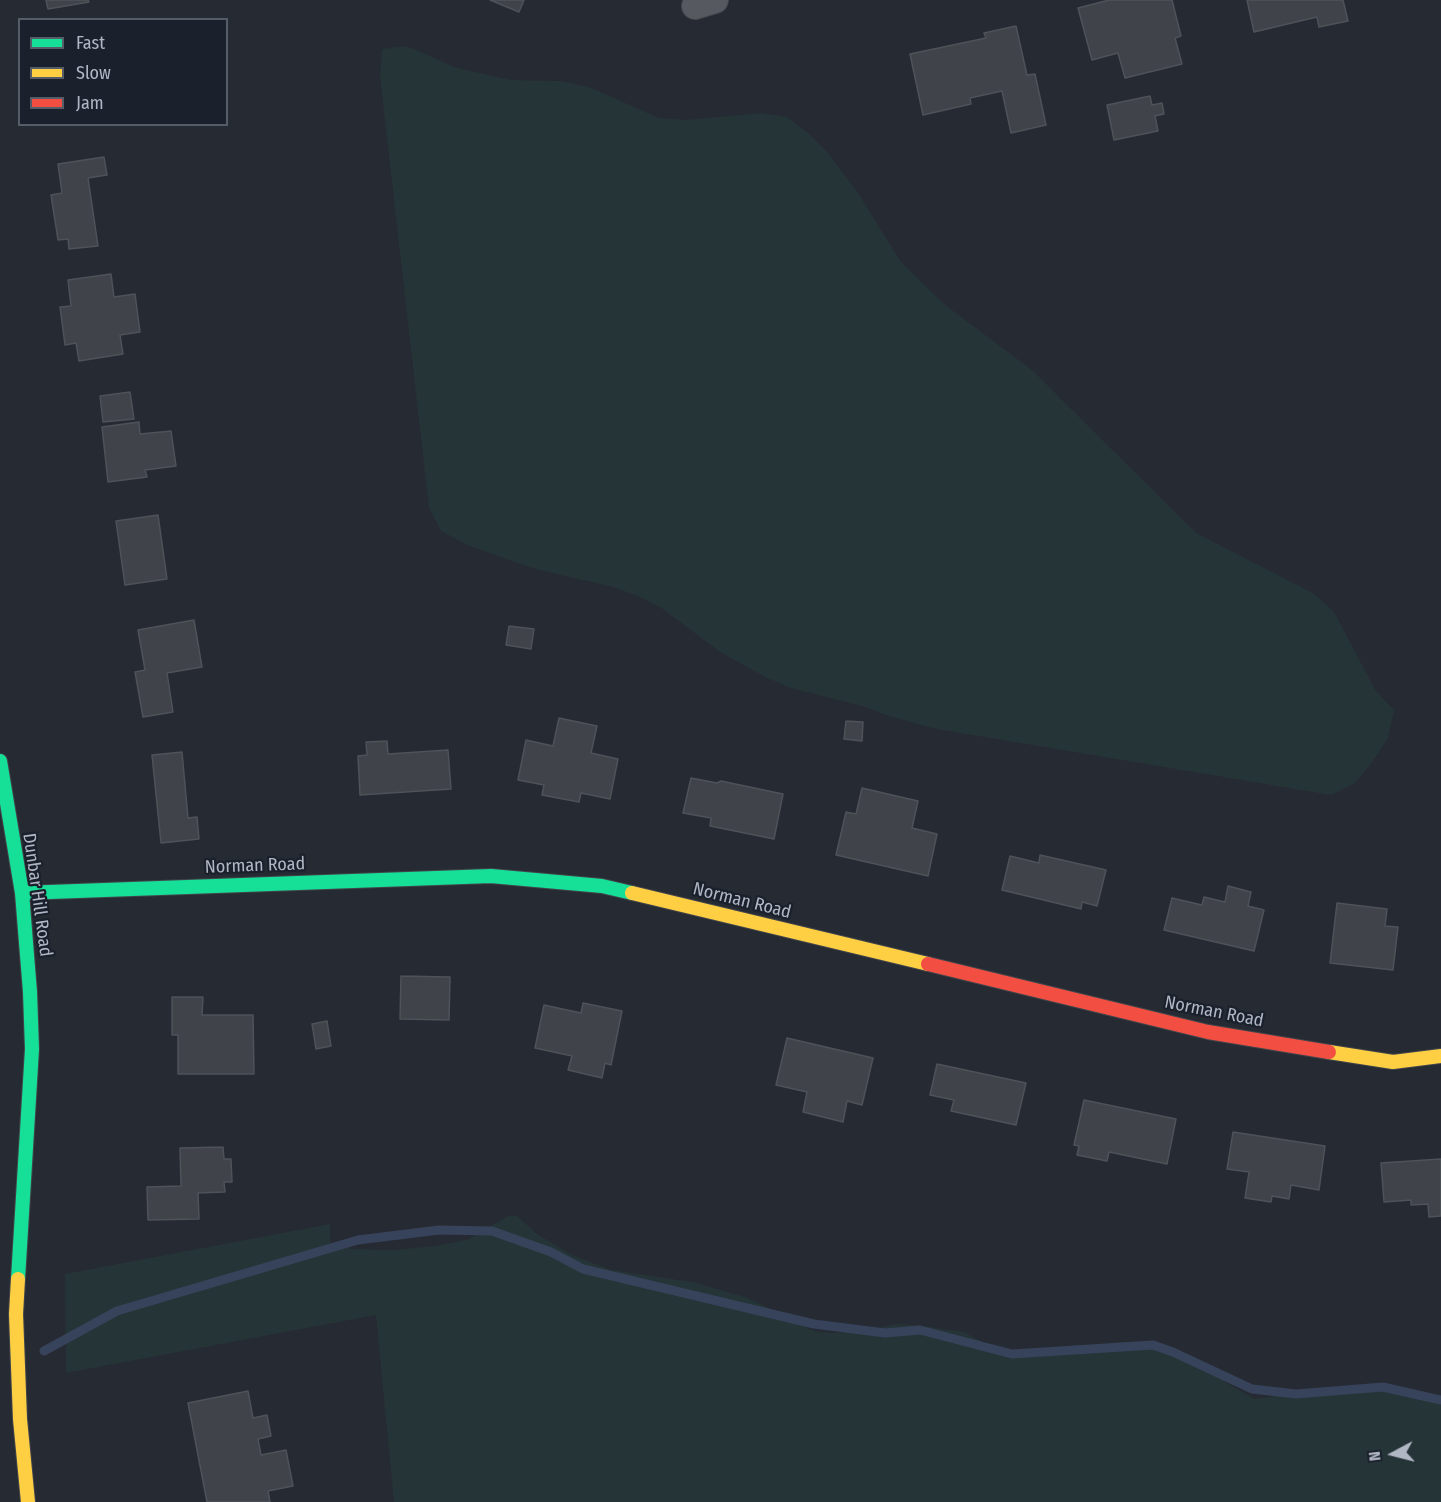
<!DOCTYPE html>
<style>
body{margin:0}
#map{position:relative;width:1441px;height:1502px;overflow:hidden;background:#262a32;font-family:"Fira Sans Condensed",sans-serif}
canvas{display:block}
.legend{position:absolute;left:18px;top:18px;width:210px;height:108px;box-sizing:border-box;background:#1b212c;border:2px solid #575d68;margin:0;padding:8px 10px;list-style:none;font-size:18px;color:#b0b6c3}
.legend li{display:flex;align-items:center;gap:12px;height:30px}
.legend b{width:30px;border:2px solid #575d68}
.north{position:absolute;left:1363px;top:1424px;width:60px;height:60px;-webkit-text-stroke:4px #1b212c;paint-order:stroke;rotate:263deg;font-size:16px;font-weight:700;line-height:24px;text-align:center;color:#b0b6c3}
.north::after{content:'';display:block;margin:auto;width:21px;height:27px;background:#b0b6c3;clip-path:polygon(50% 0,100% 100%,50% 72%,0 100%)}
</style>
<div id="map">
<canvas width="1441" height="1502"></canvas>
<ul class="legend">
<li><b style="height:8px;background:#16e098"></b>Fast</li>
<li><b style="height:8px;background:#ffcf43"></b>Slow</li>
<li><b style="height:8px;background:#f24e42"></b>Jam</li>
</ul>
<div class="north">N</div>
</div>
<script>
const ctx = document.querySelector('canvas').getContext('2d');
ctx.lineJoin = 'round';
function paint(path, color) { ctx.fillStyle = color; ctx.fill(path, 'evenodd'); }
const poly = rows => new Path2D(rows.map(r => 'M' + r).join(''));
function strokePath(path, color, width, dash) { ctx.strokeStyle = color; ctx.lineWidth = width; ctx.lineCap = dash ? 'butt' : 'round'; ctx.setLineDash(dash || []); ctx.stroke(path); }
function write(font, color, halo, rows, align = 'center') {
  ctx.font = font + ' "Fira Sans Condensed",sans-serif'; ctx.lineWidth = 4.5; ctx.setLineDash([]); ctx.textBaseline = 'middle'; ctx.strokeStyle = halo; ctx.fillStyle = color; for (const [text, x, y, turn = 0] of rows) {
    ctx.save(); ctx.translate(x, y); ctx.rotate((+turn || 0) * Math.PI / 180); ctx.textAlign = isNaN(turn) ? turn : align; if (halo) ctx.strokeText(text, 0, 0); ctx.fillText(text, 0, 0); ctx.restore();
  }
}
paint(poly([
 [407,46,457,68,511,80,561,81,589,87,659,118,685,120,761,113,787,117,808,133,828,153,858,193,901,262,944,304,1032,370,1196,533,1313,593,1334,612,1376,691,1394,710,1388,738,1373,761,1355,783,1331,795,936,729,886,715,862,706,791,688,767,678,720,652,660,607,638,596,613,587,536,569,512,561,465,544,441,531,429,508,380,76,382,49],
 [508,1216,517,1216,537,1234,572,1255,611,1270,693,1282,745,1297,786,1316,799,1319,809,1329,818,1332,832,1333,866,1330,896,1324,916,1325,964,1332,993,1347,1014,1353,1040,1354,1109,1343,1136,1341,1157,1344,1181,1353,1204,1365,1227,1383,1255,1399,1283,1395,1289,1396,1320,1395,1338,1392,1352,1386,1367,1385,1395,1387,1420,1393,1441,1405,1441,1502,394,1502,376,1315,66,1373,65,1274,330,1224,330,1245,354,1249,394,1250,434,1246,467,1240]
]), '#253437');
strokePath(poly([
 [44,1351,117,1311,358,1240,439,1230,492,1231,551,1252,583,1269,814,1324,885,1333,920,1330,1012,1354,1153,1345,1173,1352,1252,1389,1296,1394,1383,1387,1441,1400]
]), '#37435b', 9);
const building = poly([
 [46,0,88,0,89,2,48,9,46,0],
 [490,0,524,0,519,12,490,0],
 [1109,0,1172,0,1181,36,1175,38,1182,64,1125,78,1118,53,1092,60,1078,8,1109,0],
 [1247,0,1343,0,1348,21,1319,27,1317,17,1254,32,1247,0],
 [1016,26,1027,75,1035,74,1046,125,1011,133,1002,91,970,98,971,104,923,115,910,54,986,38,984,33,1016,26],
 [1150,96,1152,105,1162,103,1164,114,1155,116,1158,131,1114,140,1107,105,1150,96],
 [104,157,107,175,88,178,98,246,69,249,68,239,58,240,51,195,62,193,58,164,104,157],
 [111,274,114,297,135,294,140,332,120,335,123,354,79,361,76,343,65,345,60,307,71,306,68,280,111,274],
 [130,392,134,419,103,422,100,396,130,392],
 [139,422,140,434,171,431,176,466,145,470,147,477,108,482,102,427,139,422],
 [158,515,167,579,125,585,116,521,158,515],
 [194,620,202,667,167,673,173,712,143,717,135,672,145,670,138,630,194,620],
 [509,626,534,629,531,649,506,645,509,626],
 [559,718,597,726,591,753,618,759,610,799,581,793,579,802,542,795,544,785,518,780,526,740,553,746,559,718],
 [846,721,863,722,862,741,844,739,846,721],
 [387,741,388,754,448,750,451,789,360,795,358,756,367,755,366,742,387,741],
 [182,752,188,818,197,817,199,839,161,843,152,755,182,752],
 [691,778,717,783,721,781,783,794,774,839,710,826,711,818,683,813,691,778],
 [862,788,918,801,912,828,937,834,928,876,836,855,846,812,856,814,862,788],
 [1040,855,1106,870,1097,906,1082,902,1081,909,1002,890,1010,856,1039,863,1040,855],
 [1228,886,1251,892,1248,906,1264,910,1254,951,1164,930,1172,898,1202,905,1204,897,1225,902,1228,886],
 [1337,903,1387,909,1385,926,1398,927,1393,970,1330,963,1337,903],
 [401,976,450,977,449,1020,400,1019,401,976],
 [172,997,203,997,202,1015,253,1015,254,1074,178,1074,178,1035,172,1035,172,997],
 [583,1003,622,1011,611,1065,605,1063,602,1078,568,1070,572,1056,535,1048,544,1005,581,1013,583,1003],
 [327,1021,331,1046,316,1049,312,1024,327,1021],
 [787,1038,873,1058,862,1105,847,1101,843,1122,803,1112,807,1092,776,1085,787,1038],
 [937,1064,1026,1083,1016,1125,951,1111,954,1100,930,1095,937,1064],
 [1084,1100,1176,1119,1167,1164,1109,1152,1107,1161,1077,1155,1079,1146,1074,1145,1084,1100],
 [1233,1132,1325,1146,1319,1190,1291,1185,1289,1199,1272,1196,1271,1202,1245,1198,1249,1172,1227,1169,1233,1132],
 [223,1147,224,1159,231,1159,232,1182,224,1182,225,1192,198,1193,199,1219,148,1220,147,1187,181,1186,180,1148,223,1147],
 [1441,1159,1441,1216,1429,1217,1428,1204,1411,1205,1411,1200,1384,1202,1381,1163,1441,1159],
 [248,1391,253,1418,267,1415,271,1436,258,1439,261,1455,286,1450,293,1486,268,1491,270,1502,207,1502,188,1403,248,1391]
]);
paint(building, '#40444a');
strokePath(building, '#4e5259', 1.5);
const street = poly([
 [695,6,715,0]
]);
const fast = poly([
 [0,761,22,893,30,992,32,1049,18,1279],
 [22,893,491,876,602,886,632,893]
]);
const slow = poly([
 [632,893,928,964],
 [1329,1052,1393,1062,1441,1056],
 [18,1279,16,1314,20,1419,28,1502]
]);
const jam = poly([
 [928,964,1208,1032,1329,1052]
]);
strokePath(street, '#42454b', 28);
strokePath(fast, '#42454b', 16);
strokePath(slow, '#42454b', 16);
strokePath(jam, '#42454b', 16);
strokePath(street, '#565960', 26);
strokePath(fast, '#16e098', 14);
strokePath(slow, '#ffcf43', 14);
strokePath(jam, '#f24e42', 14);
write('18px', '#b0b6c3', '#1b212c', [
 ["Norman Road",255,866,-2],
 ["Dunbar Hill Road",37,895,82],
 ["Norman Road",742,901,14],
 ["Norman Road",1214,1012,11]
]);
</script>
